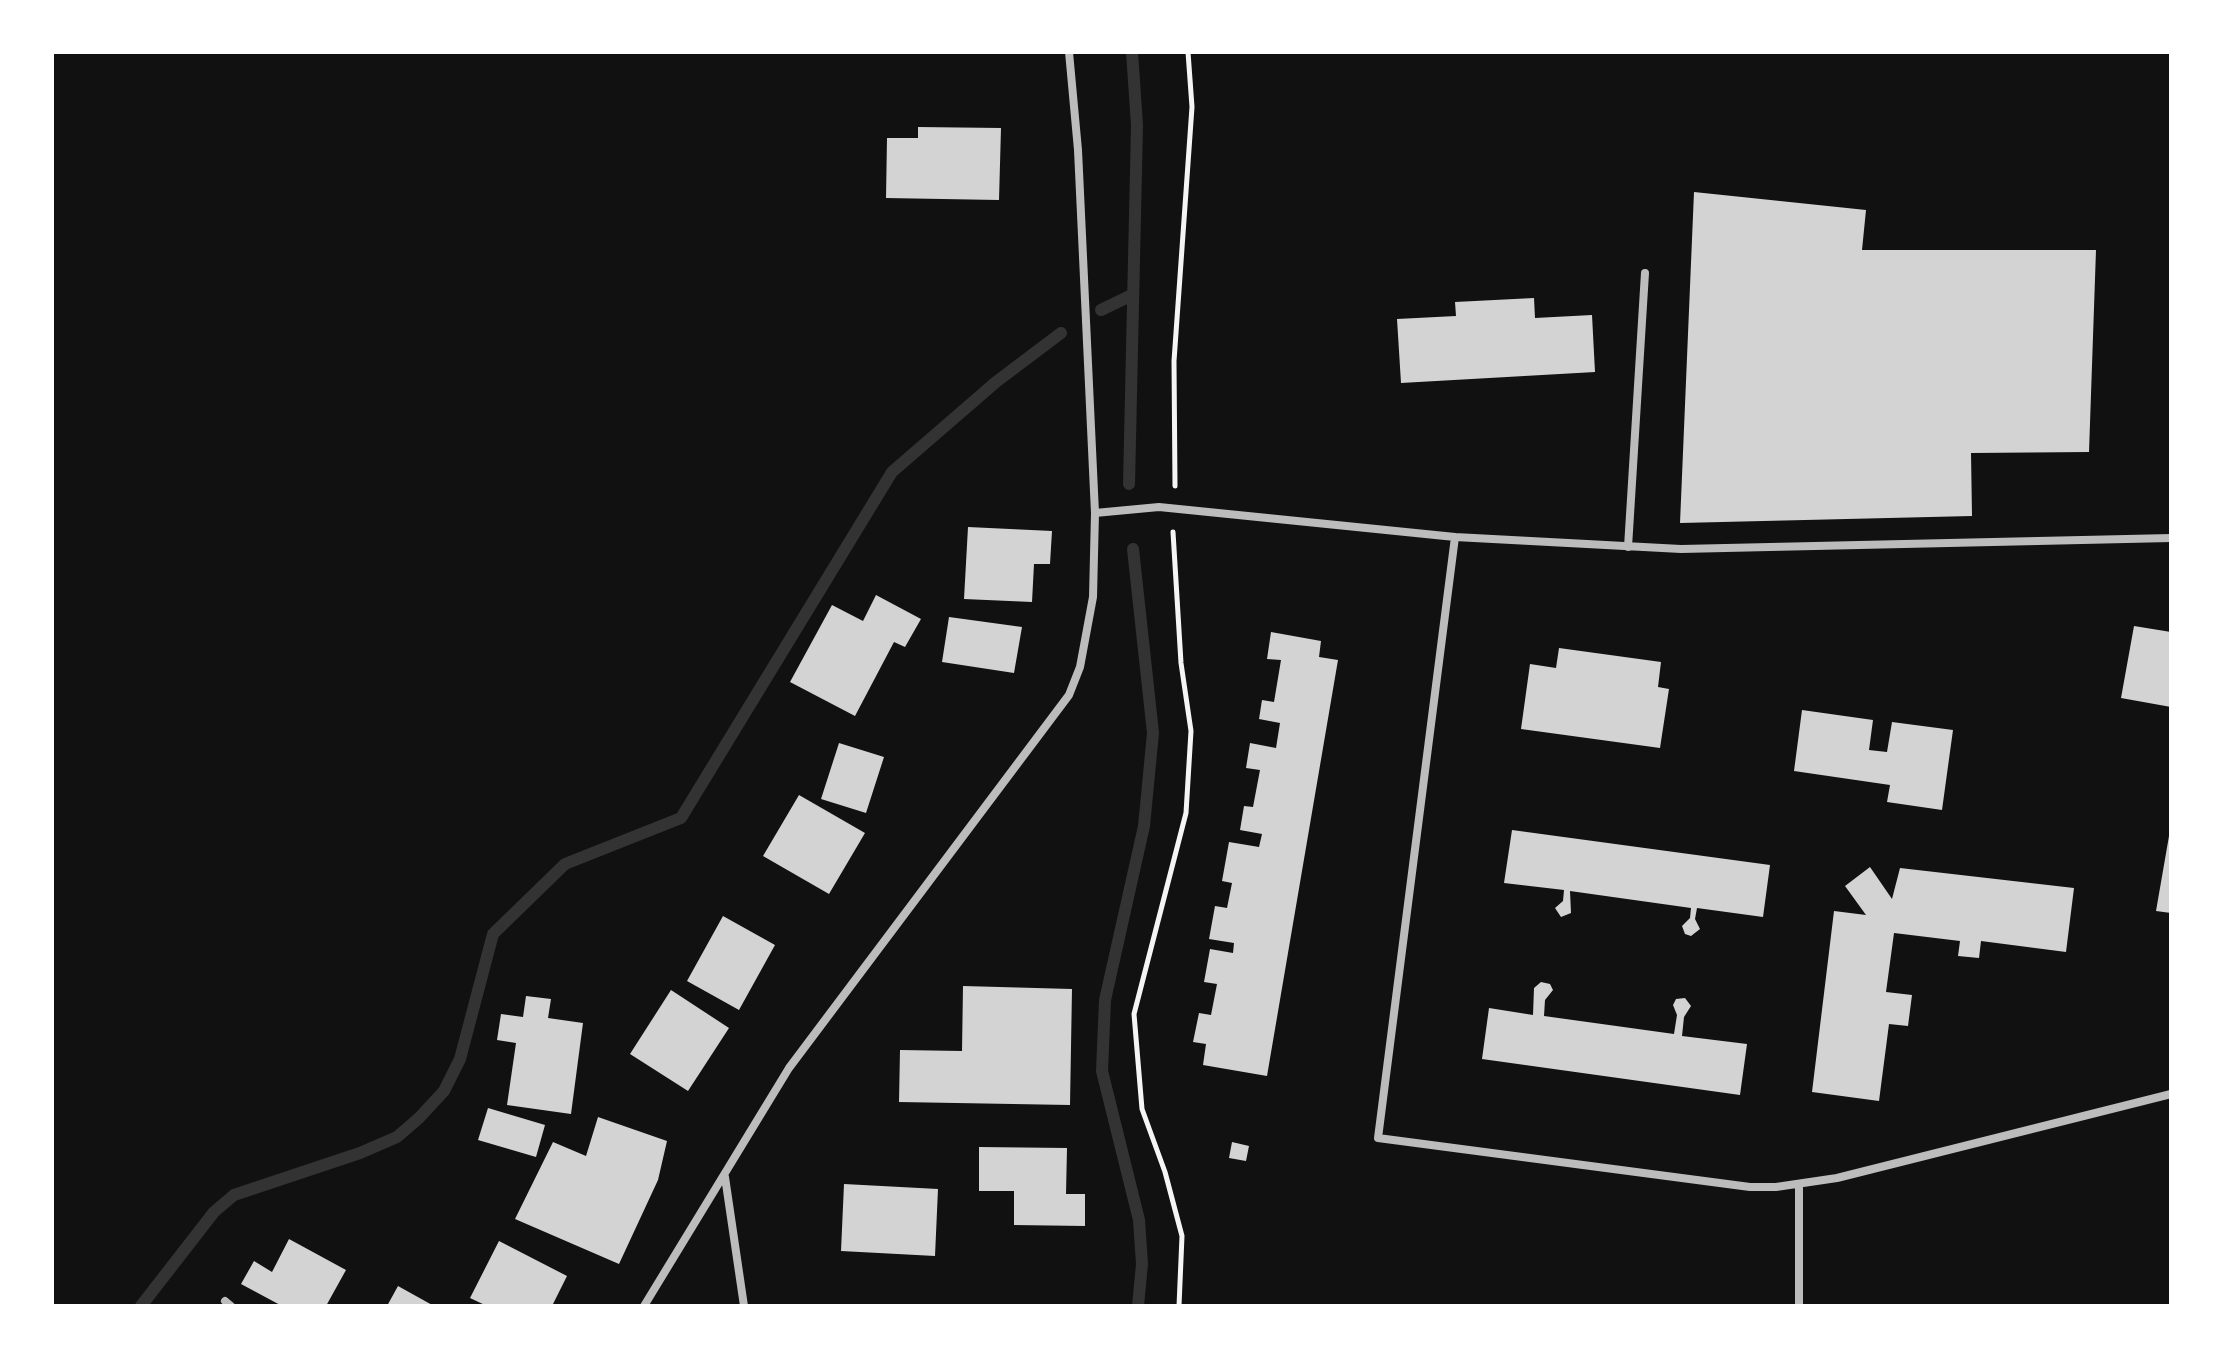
<!DOCTYPE html>
<style>
body{margin:0}
#map{position:relative;width:2223px;height:1358px;overflow:hidden;background:#111;font-family:"Sofia Sans Condensed",sans-serif}
canvas{display:block}
.frame{position:absolute;inset:0;border:54px solid #fff;pointer-events:none}
</style>
<div id="map">
<canvas width="2223" height="1358"></canvas>
<div class="frame"></div>
</div>
<script>
const ctx = document.querySelector('canvas').getContext('2d');
ctx.lineJoin = 'round';
const poly = rows => new Path2D(rows.map(r => 'M' + r).join(''));
function strokePath(path, color, width, dash) { ctx.strokeStyle = color; ctx.lineWidth = width; ctx.lineCap = dash ? 'butt' : 'round'; ctx.setLineDash(dash || []); ctx.stroke(path); }
function paint(path, color) { ctx.fillStyle = color; ctx.fill(path, 'evenodd'); }
strokePath(poly([
 [1101,310,1132,295],
 [1129,484,1137,125,1132,52],
 [1133,549,1153,733,1144,826,1105,1000,1102,1071,1139,1220,1142,1264,1138,1306],
 [141,1306,214,1212,234,1195,360,1153,397,1137,419,1118,444,1091,460,1059,493,934,565,864,681,818,892,472,996,382,1061,333]
]), '#333', 12);
paint(poly([
 [918,127,1001,128,999,200,886,198,887,138,918,138],
 [1694,192,1866,210,1862,250,2096,250,2089,452,1971,453,1972,516,1680,523],
 [1534,298,1535,318,1592,315,1595,372,1401,383,1397,319,1456,316,1455,302],
 [968,527,1052,531,1050,564,1034,564,1032,602,964,599],
 [876,595,921,619,905,647,894,642,855,716,790,682,832,605,863,621],
 [949,617,1022,627,1014,673,942,662],
 [2134,626,2171,632,2171,707,2121,698],
 [1271,632,1321,641,1319,657,1338,660,1267,1076,1203,1065,1206,1044,1193,1042,1199,1013,1211,1015,1217,984,1204,982,1210,949,1233,953,1234,943,1209,939,1215,906,1227,908,1232,883,1222,881,1229,842,1259,847,1262,834,1240,830,1244,806,1253,807,1260,770,1246,768,1250,743,1276,748,1280,723,1259,719,1262,700,1274,702,1281,660,1267,659],
 [1559,648,1661,662,1658,687,1669,689,1660,748,1521,729,1530,664,1556,668],
 [1802,710,1873,720,1869,750,1887,752,1892,722,1953,730,1942,810,1887,802,1890,785,1794,771],
 [839,743,884,757,866,813,821,799],
 [799,795,865,833,829,894,763,856],
 [1512,830,1770,865,1763,917,1697,908,1695,919,1700,929,1691,936,1685,934,1682,926,1690,918,1691,908,1570,891,1571,913,1561,917,1555,908,1563,901,1564,890,1504,883],
 [2169,836,2171,836,2171,913,2156,911],
 [1870,867,1892,899,1900,868,2074,888,2066,952,1981,941,1979,958,1958,956,1960,941,1894,933,1886,992,1912,995,1908,1026,1889,1024,1879,1101,1812,1092,1834,911,1866,915,1845,886],
 [723,916,775,945,739,1010,687,981],
 [1541,982,1550,984,1553,990,1545,1000,1544,1016,1674,1034,1677,1015,1673,1005,1676,999,1685,998,1691,1006,1684,1017,1682,1036,1747,1044,1740,1095,1482,1059,1489,1008,1533,1015,1534,988],
 [963,986,1072,989,1070,1105,899,1102,900,1050,962,1051],
 [671,990,729,1028,688,1091,630,1054],
 [526,996,551,999,548,1018,583,1023,571,1114,507,1105,516,1043,497,1040,501,1014,523,1017],
 [488,1108,545,1125,536,1157,478,1140],
 [598,1117,667,1141,658,1180,619,1264,515,1219,553,1142,586,1156],
 [1232,1142,1249,1146,1246,1161,1229,1158],
 [979,1147,1067,1148,1066,1194,1085,1194,1085,1226,1014,1225,1014,1191,979,1191],
 [844,1184,938,1189,935,1256,841,1251],
 [289,1239,346,1270,326,1306,282,1306,241,1284,254,1261,272,1272],
 [499,1241,567,1276,552,1306,487,1306,470,1298],
 [398,1286,434,1306,387,1306]
]), '#d3d3d3');
strokePath(poly([
 [1175,486,1174,361,1192,107,1188,52],
 [1173,532,1181,663,1191,731,1186,813,1134,1014,1142,1109,1165,1172,1182,1236,1179,1306]
]), '#f5f5f5', 5);
strokePath(poly([
 [1095,513,1159,507,1455,537,1681,549,2171,538],
 [1455,537,1378,1138,1750,1187,1776,1187,1837,1178,2171,1094],
 [1628,547,1645,273],
 [725,1177,744,1306],
 [1799,1185,1799,1306],
 [225,1301,231,1306],
 [644,1306,789,1068,1069,695,1080,667,1093,597,1095,513,1078,150,1069,52]
]), '#bcbcbc', 8);
</script>
